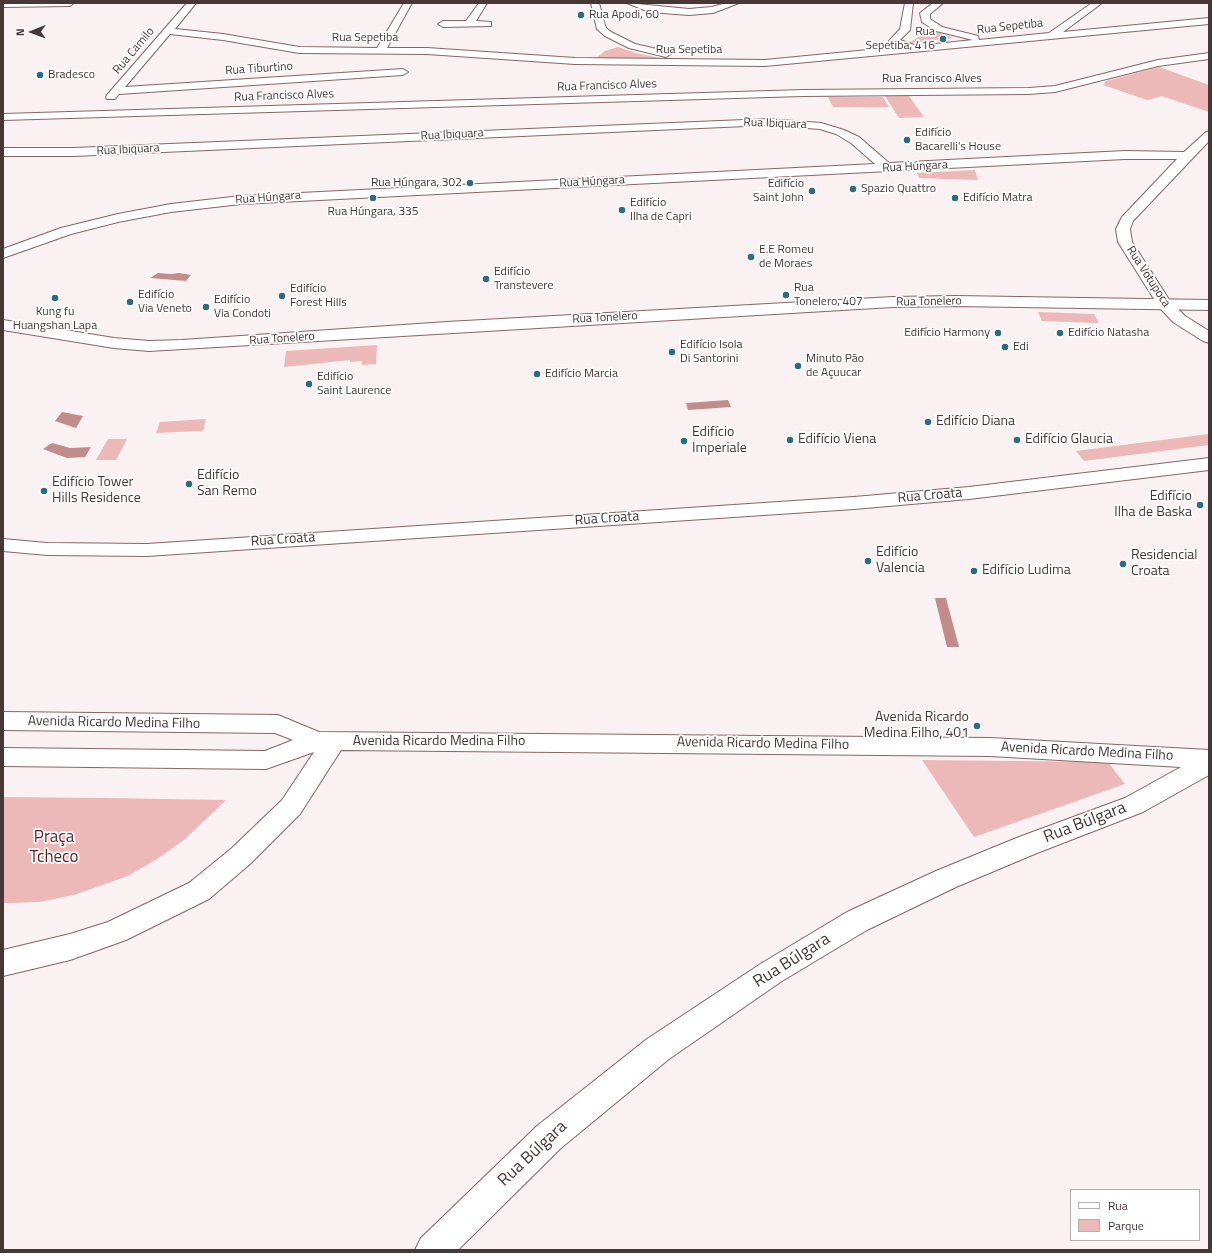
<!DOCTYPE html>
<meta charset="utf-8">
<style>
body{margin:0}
#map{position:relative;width:1212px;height:1253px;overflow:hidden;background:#faf2f2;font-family:"Titillium Web",sans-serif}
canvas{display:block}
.frame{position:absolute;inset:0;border:4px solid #473737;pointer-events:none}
.legend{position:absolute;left:1070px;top:1189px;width:130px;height:52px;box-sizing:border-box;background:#fff;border:1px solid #b5afaf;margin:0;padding:5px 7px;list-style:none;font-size:12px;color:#473737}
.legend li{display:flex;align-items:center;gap:8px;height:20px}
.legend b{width:20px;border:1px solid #b5afaf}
.north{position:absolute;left:12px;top:12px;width:40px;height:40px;-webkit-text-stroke:3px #fff;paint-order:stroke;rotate:269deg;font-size:11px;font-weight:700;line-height:16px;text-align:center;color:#473737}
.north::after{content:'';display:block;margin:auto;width:14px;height:18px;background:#473737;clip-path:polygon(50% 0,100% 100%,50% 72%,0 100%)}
</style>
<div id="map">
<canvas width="1212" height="1253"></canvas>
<div class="frame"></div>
<ul class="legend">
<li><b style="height:5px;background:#fff"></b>Rua</li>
<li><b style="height:11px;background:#ecb8b8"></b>Parque</li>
</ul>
<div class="north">N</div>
</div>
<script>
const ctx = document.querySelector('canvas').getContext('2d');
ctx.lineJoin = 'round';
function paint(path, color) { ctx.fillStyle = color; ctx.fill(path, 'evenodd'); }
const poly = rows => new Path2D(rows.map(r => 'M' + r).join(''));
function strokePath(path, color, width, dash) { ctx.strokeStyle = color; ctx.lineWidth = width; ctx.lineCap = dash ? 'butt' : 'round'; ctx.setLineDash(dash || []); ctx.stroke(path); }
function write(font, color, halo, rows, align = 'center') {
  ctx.font = font + ' "Titillium Web",sans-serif'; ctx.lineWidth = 3.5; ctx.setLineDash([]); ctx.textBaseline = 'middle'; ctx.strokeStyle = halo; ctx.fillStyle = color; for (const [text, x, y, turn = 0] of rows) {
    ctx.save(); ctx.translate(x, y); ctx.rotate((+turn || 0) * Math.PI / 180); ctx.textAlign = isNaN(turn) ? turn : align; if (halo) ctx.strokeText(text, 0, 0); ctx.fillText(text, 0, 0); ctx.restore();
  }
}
paint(poly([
 [928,31,940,33,953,38,909,43],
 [618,47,636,53,664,59,596,58,605,51],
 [1159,67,1209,85,1209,112,1162,96,1147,100,1103,85,1106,81],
 [885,96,909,96,924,117,899,118],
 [828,97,883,97,889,107,833,107],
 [975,170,978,180,919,178,917,173],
 [1038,312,1094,314,1099,323,1042,321],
 [377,345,376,364,362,365,362,361,350,362,350,360,284,367,286,351],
 [206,419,203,431,156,433,160,422],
 [1209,434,1209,445,1084,461,1076,451],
 [108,439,127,439,116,460,96,460],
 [922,760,1108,762,1125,784,974,837],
 [3,797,104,798,226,800,184,840,157,859,128,876,74,895,39,902,12,903,3,903]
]), '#ecb8b8');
paint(poly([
 [158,273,171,274,179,273,191,275,186,281,150,278],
 [728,400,731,407,688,410,686,403],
 [62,412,83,416,76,428,55,421],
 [52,443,70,448,91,447,85,457,67,458,43,449],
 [935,598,946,598,959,647,947,647]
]), '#c28c8b');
const minor = poly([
 [3,3,74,3,70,6,3,7,3,3],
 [187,3,196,3,175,29,223,34,299,47,377,48,404,3,412,3,387,48,427,48,575,58,765,60,899,47,889,41,900,29,905,3,913,3,910,30,900,40,917,46,973,40,936,31,922,22,920,13,933,3,943,3,930,14,930,19,942,27,978,36,979,40,1049,33,1092,3,1102,3,1063,32,1209,18,1209,24,765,66,575,64,427,54,299,53,223,40,170,34,125,87,403,69,408,72,403,75,119,94,115,99,107,99,106,97,107,95,187,3],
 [479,3,487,3,476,21,491,22,491,26,443,27,438,24,443,21,466,21,479,3],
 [591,3,599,3,604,22,606,28,611,32,635,44,670,52,671,54,666,57,629,48,605,36,597,29,591,3],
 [627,3,689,9,712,7,726,3,739,3,713,13,689,15,649,12,627,3],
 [1209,53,1209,59,1158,66,1055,92,1029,94,803,96,3,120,3,114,803,90,1029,88,1055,86,1158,60,1209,53],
 [768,119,821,123,844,130,859,137,889,163,1125,151,1184,152,1205,133,1209,131,1209,141,1133,221,1130,229,1132,242,1170,301,1185,316,1209,331,1209,343,1203,341,1173,322,1159,307,1118,242,1116,229,1122,217,1177,159,1125,159,241,204,171,212,118,222,71,234,3,258,3,249,61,228,118,214,171,204,241,196,875,164,851,143,836,134,820,129,768,125,74,156,3,156,3,148,74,148,768,119],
 [1209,458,1209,470,969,499,854,509,147,556,47,555,3,551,3,539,47,543,147,544,854,497,969,487,1209,458],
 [3,712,278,715,319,732,990,738,1209,750,1209,775,1143,812,1037,853,956,887,867,930,782,981,669,1059,561,1148,458,1250,415,1250,421,1238,537,1126,647,1039,762,963,847,912,936,871,1019,837,1125,798,1181,767,990,756,341,750,300,814,250,864,209,899,126,940,70,960,3,976,3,950,70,934,108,922,189,883,232,848,282,800,314,752,266,769,3,766,3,748,265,751,293,740,275,733,3,730,3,712]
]);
const tertiary = poly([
 [955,296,1209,300,1209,310,955,306,893,307,149,351,114,348,3,330,3,320,114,338,149,341,182,340,447,322,893,297,955,296]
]);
strokePath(minor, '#876564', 2);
strokePath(tertiary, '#876564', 2);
paint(minor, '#fff');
paint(tertiary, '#fff');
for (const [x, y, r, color] of [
 [581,15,4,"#2c6c80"],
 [943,39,4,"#2c6c80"],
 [40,75,4,"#2c6c80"],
 [907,140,4,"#2c6c80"],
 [470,183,4,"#2c6c80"],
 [853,189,4,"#2c6c80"],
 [812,191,4,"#2c6c80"],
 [373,198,4,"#2c6c80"],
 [955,198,4,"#2c6c80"],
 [622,210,4,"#2c6c80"],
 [751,257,4,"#2c6c80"],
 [486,279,4,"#2c6c80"],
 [786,295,4,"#2c6c80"],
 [282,296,4,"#2c6c80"],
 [55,298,4,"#2c6c80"],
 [130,302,4,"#2c6c80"],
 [206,307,4,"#2c6c80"],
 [998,333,4,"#2c6c80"],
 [1060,333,4,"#2c6c80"],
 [1005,347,4,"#2c6c80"],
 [672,352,4,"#2c6c80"],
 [798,366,4,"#2c6c80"],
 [537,374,4,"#2c6c80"],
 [309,384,4,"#2c6c80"],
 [928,422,4,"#2c6c80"],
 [790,440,4,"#2c6c80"],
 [1017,440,4,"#2c6c80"],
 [684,441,4,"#2c6c80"],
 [189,484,4,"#2c6c80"],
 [44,491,4,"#2c6c80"],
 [1200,505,4,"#2c6c80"],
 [868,561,4,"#2c6c80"],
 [1123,564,4,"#2c6c80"],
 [974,571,4,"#2c6c80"],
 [977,726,4,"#2c6c80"]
]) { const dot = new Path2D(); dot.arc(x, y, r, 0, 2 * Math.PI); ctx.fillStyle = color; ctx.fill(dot); strokePath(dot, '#fff', 1.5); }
write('12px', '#473737', '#fff', [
 ["Rua Apodi, 60",589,15],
 ["Rua",935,32,"right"],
 ["Sepetiba, 416",935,46,"right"],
 ["Bradesco",48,75],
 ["Edifício",915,133],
 ["Bacarelli's House",915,147],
 ["Rua Húngara, 302",462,183,"right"],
 ["Edifício",804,184,"right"],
 ["Saint John",804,198,"right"],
 ["Spazio Quattro",861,189],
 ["Edifício Matra",963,198],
 ["Edifício",630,203],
 ["Ilha de Capri",630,217],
 ["Rua Húngara, 335",373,212,"center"],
 ["E.E Romeu",759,250],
 ["de Moraes",759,264],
 ["Edifício",494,272],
 ["Transtevere",494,286],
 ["Rua",794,288],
 ["Tonelero, 407",794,302],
 ["Edifício",290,289],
 ["Forest Hills",290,303],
 ["Edifício",138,295],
 ["Via Veneto",138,309],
 ["Edifício",214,300],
 ["Via Condoti",214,314],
 ["Kung fu",55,312,"center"],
 ["Huangshan Lapa",55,326,"center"],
 ["Edifício Harmony",990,333,"right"],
 ["Edifício Natasha",1068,333],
 ["Edifício Isola",680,345],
 ["Di Santorini",680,359],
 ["Edi",1013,347],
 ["Minuto Pão",806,359],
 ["de Açuucar",806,373],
 ["Edifício Marcia",545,374],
 ["Edifício",317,377],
 ["Saint Laurence",317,391]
], 'left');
write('12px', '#473737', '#fff', [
 ["Rua Sepetiba",1010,27,-6],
 ["Rua Sepetiba",365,38],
 ["Rua Sepetiba",689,50],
 ["Rua Camilo",134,51,-50],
 ["Rua Tiburtino",259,69,-4],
 ["Rua Francisco Alves",932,79],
 ["Rua Francisco Alves",607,86,-2],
 ["Rua Francisco Alves",284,96,-2],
 ["Rua Ibiquara",775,124,2],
 ["Rua Ibiquara",452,135,-3],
 ["Rua Ibiquara",128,150,-3],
 ["Rua Húngara",915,167,-3],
 ["Rua Húngara",592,182,-3],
 ["Rua Húngara",268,198,-4],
 ["Rua Votupoca",1148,277,57],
 ["Rua Tonelero",929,302,-1],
 ["Rua Tonelero",605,318,-3],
 ["Rua Tonelero",282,339,-4]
]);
write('14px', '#473737', '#fff', [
 ["Edifício Diana",936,422],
 ["Edifício",692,433],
 ["Imperiale",692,449],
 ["Edifício Viena",798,440],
 ["Edifício Glaucia",1025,440],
 ["Edifício",197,476],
 ["San Remo",197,492],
 ["Edifício Tower",52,483],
 ["Hills Residence",52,499],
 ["Edifício",1192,497,"right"],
 ["Ilha de Baska",1192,513,"right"],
 ["Edifício",876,553],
 ["Valencia",876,569],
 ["Residencial",1131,556],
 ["Croata",1131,572],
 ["Edifício Ludima",982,571],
 ["Avenida Ricardo",969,718,"right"],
 ["Medina Filho, 401",969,734,"right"]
], 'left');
write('14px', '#473737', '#fff', [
 ["Rua Croata",930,496,-5],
 ["Rua Croata",607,519,-4],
 ["Rua Croata",283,540,-4],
 ["Avenida Ricardo Medina Filho",114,723,1],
 ["Avenida Ricardo Medina Filho",439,742],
 ["Avenida Ricardo Medina Filho",763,744,1],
 ["Avenida Ricardo Medina Filho",1087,752,3]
]);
write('17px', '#473737', '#fff', [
 ["Rua Búlgara",1085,823,-21],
 ["Rua Búlgara",792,961,-32],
 ["Rua Búlgara",533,1154,-43]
]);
write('17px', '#621f24', '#fff', [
 ["Praça",54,838],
 ["Tcheco",54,858]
]);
</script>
